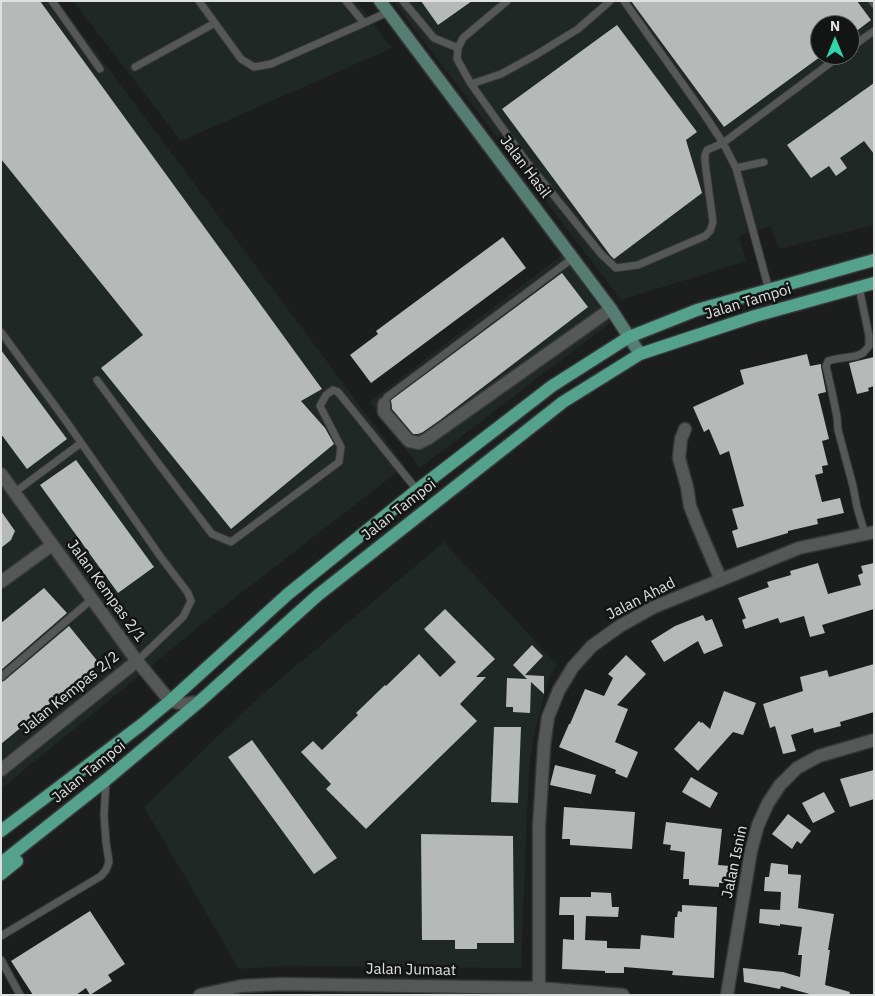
<!DOCTYPE html>
<style>
body{margin:0}
#map{position:relative;width:875px;height:996px;overflow:hidden;background:#1b1e1d;font-family:"IBM Plex Sans",sans-serif}
canvas{display:block}
.frame{position:absolute;inset:0;border:2px solid #dfe1e0;pointer-events:none}
.north{position:absolute;left:810px;top:15px;width:50px;height:50px;box-sizing:border-box;background:#121514;border:1px solid #646766;border-radius:50%;rotate:0deg;font-size:14px;font-weight:700;line-height:20px;text-align:center;color:#dfe1e0}
.north::after{content:'';display:block;margin:auto;width:18px;height:22px;background:#31d4a9;clip-path:polygon(50% 0,100% 100%,50% 72%,0 100%)}
</style>
<div id="map">
<canvas width="875" height="996"></canvas>
<div class="frame"></div>
<div class="north">N</div>
</div>
<script>
const ctx = document.querySelector('canvas').getContext('2d');
ctx.lineJoin = 'round';
function paint(path, color) { ctx.fillStyle = color; ctx.fill(path, 'evenodd'); }
const poly = rows => new Path2D(rows.map(r => 'M' + r).join(''));
function strokePath(path, color, width, dash) { ctx.strokeStyle = color; ctx.lineWidth = width; ctx.lineCap = dash ? 'butt' : 'round'; ctx.setLineDash(dash || []); ctx.stroke(path); }
function write(font, color, halo, rows, align = 'center') {
  ctx.font = font + ' "IBM Plex Sans",sans-serif'; ctx.lineWidth = 5; ctx.setLineDash([]); ctx.textBaseline = 'middle'; ctx.strokeStyle = halo; ctx.fillStyle = color; for (const [text, x, y, turn = 0] of rows) {
    ctx.save(); ctx.translate(x, y); ctx.rotate((+turn || 0) * Math.PI / 180); ctx.textAlign = isNaN(turn) ? turn : align; if (halo) ctx.strokeText(text, 0, 0); ctx.fillText(text, 0, 0); ctx.restore();
  }
}
paint(poly([
 [1,1,58,1,405,466,218,611,1,789],
 [73,1,356,1,392,48,181,141],
 [393,1,874,1,874,225,779,249,771,226,739,236,746,261,621,300],
 [820,25,850,25,850,55,820,55],
 [562,255,610,323,420,468,369,402],
 [444,542,557,665,549,677,537,722,530,760,527,813,521,968,286,966,239,969,144,807,241,714,272,686],
 [361,992,404,995,218,995]
]), '#1f2824');
paint(poly([
 [1,1,40,1,322,389,301,401,325,428,334,444,231,529,101,368,143,335,1,159],
 [421,1,472,1,438,25],
 [631,1,857,1,871,20,850,36,850,25,820,25,820,57,724,127],
 [617,25,697,132,686,140,702,193,614,259,610,255,502,109],
 [874,83,874,154,864,141,840,158,847,168,836,176,829,166,811,178,787,145],
 [503,237,526,268,371,383,350,355,378,334,376,331],
 [562,273,588,307,440,420,423,432,418,434,413,434,392,409,391,400],
 [1,350,67,439,27,469,1,434],
 [807,354,810,366,821,364,821,367,826,392,818,394,829,439,822,441,828,465,822,466,823,473,815,475,822,502,840,498,844,513,817,519,818,524,788,531,788,533,737,548,732,531,738,529,732,509,744,506,729,451,720,455,709,429,704,432,693,407,744,384,740,370],
 [874,357,874,386,868,388,869,391,857,394,849,363],
 [76,460,154,567,118,593,40,485],
 [1,511,15,531,11,540,1,548],
 [818,563,828,594,861,585,858,575,863,573,861,566,874,563,874,609,822,625,825,633,810,637,804,616,780,623,778,618,745,629,742,620,746,618,738,598,769,587,767,582,791,575,790,571],
 [44,588,67,613,1,670,1,623],
 [445,609,495,659,476,677,486,677,460,704,477,721,366,829,326,789,331,784,301,752,313,741,322,750,358,715,356,713,385,685,386,686,419,654,440,677,456,662,424,629],
 [703,615,706,621,712,619,723,646,704,654,698,641,664,662,651,641,675,626],
 [69,626,99,663,1,744,1,682,4,681],
 [532,645,543,656,525,675,544,676,544,694,531,682,530,713,513,712,513,707,506,707,507,678,527,679,513,665],
 [626,655,646,674,617,705,628,709,615,742,638,752,627,778,615,773,616,770,559,747,569,724,570,724,585,689,604,696,613,678,608,674],
 [874,664,874,712,840,722,841,726,814,733,813,728,791,735,796,751,783,754,775,726,770,728,763,704,803,691,800,677,827,670,829,677],
 [724,691,756,703,743,735,733,732,698,771,674,749,699,721,701,723,702,722,710,729],
 [494,727,521,727,518,803,491,802],
 [252,740,337,858,314,874,228,757],
 [555,765,596,775,591,794,550,785],
 [874,770,874,799,850,807,840,779],
 [691,777,718,793,710,808,682,792],
 [824,792,835,812,813,823,802,803],
 [564,807,635,812,632,849,570,845,570,839,562,839],
 [788,814,811,831,801,844,797,841,792,849,772,834],
 [666,822,722,829,718,865,730,866,729,883,719,883,719,887,689,885,689,879,683,879,685,852,670,850,671,845,663,844],
 [421,834,513,836,514,943,477,943,477,949,455,949,455,940,422,940],
 [771,863,788,865,788,874,801,875,798,908,834,914,828,950,830,950,825,985,850,992,849,995,813,995,781,986,780,989,744,982,743,968,783,972,800,977,802,955,798,955,802,927,780,924,780,926,759,923,760,909,780,910,781,892,764,891,765,877,769,877],
 [591,892,611,893,612,907,619,907,618,917,586,916,585,940,607,941,607,948,640,949,641,935,674,938,675,917,677,917,678,911,682,912,682,905,717,907,714,978,672,975,673,971,624,967,624,973,605,973,605,971,562,969,563,939,574,940,574,915,559,915,560,897,591,897],
 [90,911,125,964,108,975,112,981,90,995,86,988,76,995,33,995,11,961]
]), '#b5b9b7');
const lane = poly([
 [52,1,100,69],
 [199,1,241,59,254,67,271,64,364,23,346,1],
 [403,1,434,38,458,48],
 [507,1,463,38,458,48,457,59,471,84,526,161,601,254,616,268,638,265,705,236,710,231,713,222,705,162,705,155,707,150,723,143,841,55],
 [624,1,704,114,723,143,736,168,769,290],
 [872,1,874,4],
 [364,23,388,12],
 [850,48,874,31],
 [135,67,215,23],
 [471,84,501,74,534,56,578,29,610,1],
 [736,168,764,162],
 [859,287,869,336,869,346,863,353,856,356,836,359,828,361,826,366,832,392,837,417,838,430,853,486,857,507,865,534],
 [1,332,66,421,160,556,188,593,191,601,183,617,137,661],
 [97,380,155,459,212,534,231,542,339,462,341,447,320,406,326,395,333,390,338,392,417,490],
 [384,404,387,397,573,258],
 [15,492,81,443],
 [1,677,92,599],
 [1,936,101,876,106,870,109,862,106,842,104,815,106,781],
 [1,960,20,995]
]);
const street = poly([
 [384,404,384,412,409,441,419,443,427,439,611,309],
 [685,429,681,439,679,458,687,487,690,506,697,524,721,580],
 [1,474,137,661,170,701,184,704,199,702],
 [1,582,52,545],
 [1,770,137,661],
 [539,988,539,827,544,746,548,717,559,690,573,667,592,646,620,626,654,607,799,548,874,532],
 [200,995,241,986,281,984,539,988,623,995],
 [727,995,751,851,758,825,768,803,780,785,797,768,819,756,874,740]
]);
const secondary = poly([
 [380,1,611,309,640,354]
]);
const primary = poly([
 [1,831,141,725,170,701,288,594,417,490,552,386,629,337,697,310,874,260],
 [1,863,106,780,199,702,318,595,563,402,640,354,755,316,874,283],
 [1,874,17,861]
]);
strokePath(lane, '#363837', 9);
strokePath(street, '#363837', 15);
strokePath(secondary, '#363837', 15);
strokePath(primary, '#363837', 15);
strokePath(lane, '#555857', 7);
strokePath(street, '#555857', 12);
strokePath(secondary, '#557d71', 12);
strokePath(primary, '#54a28b', 12);
write('15px', '#dfe1e0', '#121514', [
 ["Jalan Hasil",525,167,53],
 ["Jalan Tampoi",748,302,-17],
 ["Jalan Tampoi",399,510,-38],
 ["Jalan Kempas 2/1",106,591,54],
 ["Jalan Ahad",641,599,-27],
 ["Jalan Kempas 2/2",70,693,-39],
 ["Jalan Tampoi",89,772,-39],
 ["Jalan Isnin",735,862,-78],
 ["Jalan Jumaat",411,970,1]
]);
</script>
